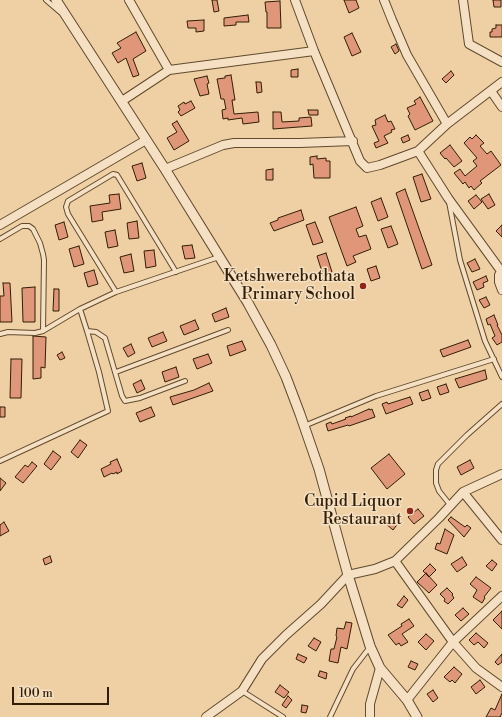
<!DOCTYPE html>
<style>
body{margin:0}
#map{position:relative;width:502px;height:717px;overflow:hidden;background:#efd0a4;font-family:"Libre Bodoni",serif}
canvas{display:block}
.scale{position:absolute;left:12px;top:687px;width:97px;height:18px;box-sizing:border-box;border:2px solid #321e05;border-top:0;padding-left:5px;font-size:12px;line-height:14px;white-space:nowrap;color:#321e05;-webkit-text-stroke:3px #f5e0c4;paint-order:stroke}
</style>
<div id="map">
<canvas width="502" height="717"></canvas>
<div class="scale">100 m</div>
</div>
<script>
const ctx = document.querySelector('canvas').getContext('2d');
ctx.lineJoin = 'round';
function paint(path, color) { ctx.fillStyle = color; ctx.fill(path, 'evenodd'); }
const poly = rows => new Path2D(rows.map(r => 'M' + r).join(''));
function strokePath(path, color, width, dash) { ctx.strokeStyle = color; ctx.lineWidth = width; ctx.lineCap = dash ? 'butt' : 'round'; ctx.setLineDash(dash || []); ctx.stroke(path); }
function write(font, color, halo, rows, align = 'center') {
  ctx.font = font + ' "Libre Bodoni",serif'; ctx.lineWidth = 3; ctx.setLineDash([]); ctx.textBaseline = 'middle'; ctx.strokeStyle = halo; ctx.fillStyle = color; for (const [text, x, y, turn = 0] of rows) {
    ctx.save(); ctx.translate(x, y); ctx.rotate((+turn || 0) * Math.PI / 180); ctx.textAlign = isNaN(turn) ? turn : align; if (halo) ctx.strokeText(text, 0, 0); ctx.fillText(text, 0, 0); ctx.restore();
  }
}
const building = poly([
 [212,0,217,0,219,11,214,12,212,0],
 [344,0,356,0,359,8,349,13,344,0],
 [493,0,501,0,501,7,494,7,493,0],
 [280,1,281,28,267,28,267,12,266,12,265,2,280,1],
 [248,15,249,22,236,22,236,25,224,26,224,18,248,15],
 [204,20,204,31,196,32,196,28,188,28,187,21,204,20],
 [496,25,502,25,502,37,490,37,490,32,492,32,492,29,496,28,496,25],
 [136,32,146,51,133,59,139,75,133,77,126,58,118,63,112,53,121,48,117,43,136,32],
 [352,33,361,52,352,56,344,37,352,33],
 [396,44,399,51,395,54,391,47,396,44],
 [298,69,298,77,291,77,291,70,298,69],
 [451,71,454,75,446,83,442,79,451,71],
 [231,75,235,100,232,100,234,114,258,112,259,122,243,124,242,118,228,120,228,118,223,119,222,110,226,109,224,99,221,99,217,79,225,78,225,76,231,75],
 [207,76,209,83,207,84,209,94,200,96,194,79,207,76],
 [256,82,261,82,262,92,257,93,256,82],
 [420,97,433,121,415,130,408,116,410,114,407,108,416,104,414,101,420,97],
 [191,101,195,108,181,116,178,112,180,110,178,106,184,102,185,104,191,101],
 [308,110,318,110,318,115,309,115,308,110],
 [273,112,281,112,282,122,299,121,299,118,311,117,312,126,273,129,273,112],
 [385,115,388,122,391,121,395,129,391,130,392,132,384,136,388,143,376,148,374,143,379,141,372,126,376,125,375,120,385,115],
 [177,121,189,141,174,150,167,138,177,132,172,124,177,121],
 [408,135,410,140,403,143,401,138,408,135],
 [476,135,484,143,480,146,487,154,491,151,501,165,480,181,482,183,474,190,471,186,469,188,465,182,463,184,454,173,460,169,465,176,477,166,473,161,477,158,464,143,470,137,472,139,476,135],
 [450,145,462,161,454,167,446,158,445,159,440,153,450,145],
 [317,156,317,159,326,158,326,161,330,161,330,178,314,178,313,164,310,165,310,157,317,156],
 [142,163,146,178,137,181,132,166,142,163],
 [273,169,273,180,266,180,266,170,273,169],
 [422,174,431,199,421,202,413,177,422,174],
 [405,189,432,265,422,269,396,193,405,189],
 [119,194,121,209,102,212,103,220,92,222,90,206,110,203,109,195,119,194],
 [489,194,495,205,488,209,481,199,489,194],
 [476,195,482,202,474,209,468,201,476,195],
 [381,198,388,217,378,221,371,202,381,198],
 [356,207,363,226,356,229,359,237,366,235,371,249,353,256,356,262,347,266,329,217,356,207],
 [301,210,304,220,274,231,270,223,278,220,278,218,301,210],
 [137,221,139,238,129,239,127,223,137,221],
 [64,222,68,237,59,240,55,225,64,222],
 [315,222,323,242,313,245,306,225,315,222],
 [502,225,502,237,496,231,502,225],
 [391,226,398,244,388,248,381,229,391,226],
 [115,230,118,246,108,248,105,232,115,230],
 [192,245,195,258,185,259,182,246,192,245],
 [79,246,84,264,74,267,69,249,79,246],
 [154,250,156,266,146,268,144,251,154,250],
 [326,253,332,272,323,275,317,256,326,253],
 [131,254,134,271,124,273,120,257,131,254],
 [475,259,480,269,472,272,467,263,475,259],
 [376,266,380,278,371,281,367,269,376,266],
 [94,270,98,284,88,287,84,273,94,270],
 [486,276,488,281,483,283,484,287,477,290,473,282,486,276],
 [3,283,10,283,12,322,0,322,0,296,4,296,3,283],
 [35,287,35,322,23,322,22,288,35,287],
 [54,289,59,289,59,311,53,311,54,289],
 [486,297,490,305,484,308,479,300,486,297],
 [226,308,229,317,215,322,212,314,226,308],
 [494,315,498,325,497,325,502,335,502,342,497,345,492,338,495,336,490,324,488,325,486,319,494,315],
 [195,320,199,329,184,335,180,326,195,320],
 [163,332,167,341,152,347,148,338,163,332],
 [33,336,46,337,45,368,41,367,41,378,33,379,33,336],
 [468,340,471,347,443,357,440,350,468,340],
 [242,341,246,350,230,356,227,346,242,341],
 [131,344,135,353,128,357,123,348,131,344],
 [62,352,65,358,60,360,57,355,62,352],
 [208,354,212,363,197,369,193,359,208,354],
 [11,359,22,359,21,398,10,398,11,359],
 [176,367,179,377,165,382,162,372,176,367],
 [485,370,487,379,459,388,455,379,485,370],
 [141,380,145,389,137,393,133,384,141,380],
 [209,383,213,391,173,405,170,397,194,390,209,383],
 [446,384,449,392,440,395,437,387,446,384],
 [428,390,431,398,422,401,419,393,428,390],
 [410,397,413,404,386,414,382,404,387,402,388,404,410,397],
 [0,407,5,407,5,417,0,417,0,407],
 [151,407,155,416,140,422,136,413,151,407],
 [369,409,370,410,372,409,375,417,349,426,348,425,328,431,326,424,331,422,332,424,346,419,345,418,351,416,351,417,369,409],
 [80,440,87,445,78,458,71,452,80,440],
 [53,451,61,457,51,470,44,464,53,451],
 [389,454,405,474,387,489,371,468,389,454],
 [117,459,122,471,117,474,117,472,113,474,112,473,104,477,101,469,111,464,110,462,117,459],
 [470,460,474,468,461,475,457,467,470,460],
 [32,462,37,466,23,483,15,477,25,465,28,467,32,462],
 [0,478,6,483,0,491,0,478],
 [418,509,424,516,414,524,408,517,418,509],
 [393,515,400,521,393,530,385,523,393,515],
 [451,517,465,527,467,525,471,528,464,537,448,520,451,517],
 [4,522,9,531,0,536,0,525,4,522],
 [445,529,454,535,447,554,435,549,437,543,440,544,445,529],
 [50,556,52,562,45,565,43,559,50,556],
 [462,557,467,565,457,572,451,564,462,557],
 [492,560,497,564,492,571,486,566,492,560],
 [430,564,436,570,429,577,423,571,430,564],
 [426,573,437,585,429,593,417,582,426,573],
 [476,577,491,588,484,597,485,598,482,603,473,597,477,590,470,584,476,577],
 [447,588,453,594,452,595,454,598,448,604,444,601,445,599,440,594,447,588],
 [404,596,408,600,402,608,397,605,404,596],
 [463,608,469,614,461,621,455,615,463,608],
 [502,611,502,629,493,620,502,611],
 [409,619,414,626,402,634,408,642,401,646,399,643,396,645,388,635,402,626,401,624,409,619],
 [346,622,352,623,347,649,341,647,338,663,329,661,331,649,334,649,337,637,336,636,337,628,344,629,346,622],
 [476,633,488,643,484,648,478,642,474,645,469,640,476,633],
 [426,634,434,641,426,650,418,642,426,634],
 [314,638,321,642,316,651,308,646,314,638],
 [298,654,307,658,304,663,296,659,298,654],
 [502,654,502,662,498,665,495,662,502,654],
 [411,661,418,664,415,670,408,667,411,661],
 [454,667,462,674,455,683,452,680,450,682,444,677,454,667],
 [320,671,327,673,326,679,318,676,320,671],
 [480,680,485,687,476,694,471,687,480,680],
 [280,685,289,692,284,698,275,692,280,685],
 [433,690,438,698,433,702,427,694,433,690],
 [502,694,502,713,500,717,486,717,491,708,495,710,502,694],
 [288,696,292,700,286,708,282,705,288,696],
 [302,705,308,706,306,713,301,712,302,705]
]);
paint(building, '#e09678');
strokePath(building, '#321e05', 1);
const service = poly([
 [46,0,60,12],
 [449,202,460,260,468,286,485,341,502,377],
 [0,239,22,226,29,226,33,229,40,243,43,254,44,260,43,331],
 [116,292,68,214,66,207,68,201,113,174,117,175,176,272],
 [80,309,87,331,96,332,105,338,122,396,125,401,140,398,185,381],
 [0,334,8,332,35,333,43,331,80,309,116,292,219,257],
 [116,372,228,330],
 [304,426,376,396,494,359],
 [0,461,108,411,99,372,87,331],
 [451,506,439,491,436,483,436,470,438,464,467,435,502,404],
 [242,691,283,717],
 [330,717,353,669,370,647]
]);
const minor = poly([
 [129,0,169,70],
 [295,0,314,51,360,161,367,168,380,165,418,151,447,124,502,82],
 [384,0,392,20,407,55,447,124],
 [463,0,469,44,502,62],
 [491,91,502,107],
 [122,101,169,70,314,51],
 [418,151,448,198,501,271],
 [165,169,223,145,234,143,300,143,353,141],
 [0,225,146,140],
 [502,270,499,275,499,282,502,290],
 [463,492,502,540],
 [395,561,453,642,476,668,502,687],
 [407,700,453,642,502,596],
 [206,717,242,691,262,659,286,635,321,604,348,575,375,569,395,561,439,518,463,492,502,474],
 [370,717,370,704,380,668]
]);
const tertiary = poly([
 [56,0,165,169,248,303,271,345,286,377,300,414,319,469,348,575,370,646,380,668,407,700,417,717]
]);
strokePath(service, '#614a2d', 6);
strokePath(minor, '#614a2d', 10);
strokePath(tertiary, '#614a2d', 11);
strokePath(service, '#f5e0c4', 4);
strokePath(minor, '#f5e0c4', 8);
strokePath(tertiary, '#f5e0c4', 9);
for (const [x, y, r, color] of [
 [363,286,4,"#8f2418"],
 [410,511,4,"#8f2418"]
]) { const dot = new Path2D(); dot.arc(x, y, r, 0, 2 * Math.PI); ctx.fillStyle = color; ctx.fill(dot); strokePath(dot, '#f5e0c4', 1.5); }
write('16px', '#321e05', '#f5e0c4', [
 ["Ketshwerebothata",355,277],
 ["Primary School",355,295],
 ["Cupid Liquor",402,502],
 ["Restaurant",402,520]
], 'right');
</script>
